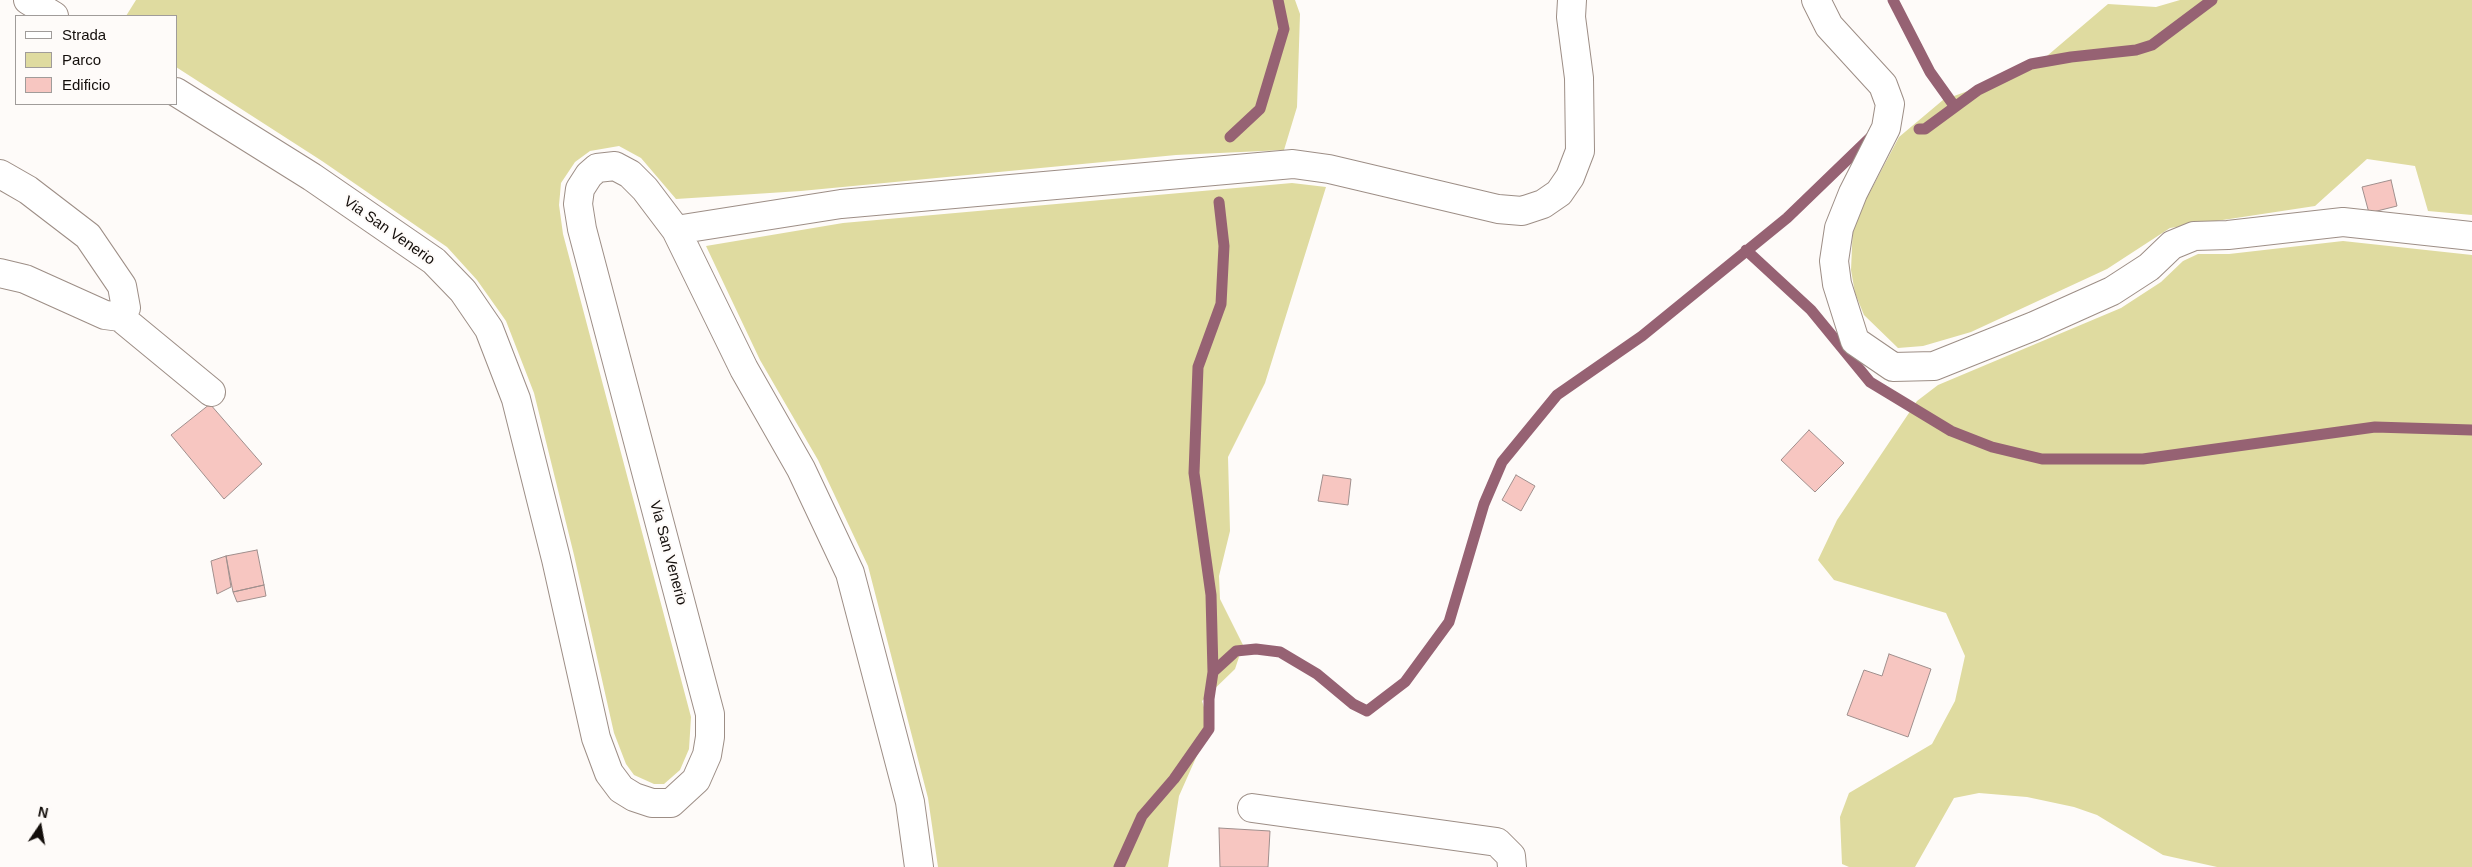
<!DOCTYPE html>
<style>
body{margin:0}
#map{position:relative;width:2472px;height:867px;overflow:hidden;background:#fefbf9;font-family:Helvetica,sans-serif}
canvas{display:block}
.legend{position:absolute;left:15px;top:15px;width:162px;height:90px;box-sizing:border-box;background:#fefbf9;border:1px solid #a09c9a;margin:0;padding:6px 9px;list-style:none;font-size:15px;color:#130e0b}
.legend li{display:flex;align-items:center;gap:10px;height:25px}
.legend b{width:25px;border:1px solid #a09c9a}
.north{position:absolute;left:15px;top:802px;width:50px;height:50px;-webkit-text-stroke:4px #fefbf9;paint-order:stroke;rotate:12deg;font-size:14px;font-weight:700;line-height:20px;text-align:center;color:#130e0b}
.north::after{content:'';display:block;margin:auto;width:18px;height:22px;background:#130e0b;clip-path:polygon(50% 0,100% 100%,50% 72%,0 100%)}
</style>
<div id="map">
<canvas width="2472" height="867"></canvas>
<ul class="legend">
<li><b style="height:6px;background:#fff"></b>Strada</li>
<li><b style="height:14px;background:#dfdba0"></b>Parco</li>
<li><b style="height:14px;background:#f7c6c1"></b>Edificio</li>
</ul>
<div class="north">N</div>
</div>
<script>
const ctx = document.querySelector('canvas').getContext('2d');
ctx.lineJoin = 'round';
function paint(path, color) { ctx.fillStyle = color; ctx.fill(path, 'evenodd'); }
const poly = rows => new Path2D(rows.map(r => 'M' + r).join(''));
function strokePath(path, color, width, dash) { ctx.strokeStyle = color; ctx.lineWidth = width; ctx.lineCap = dash ? 'butt' : 'round'; ctx.setLineDash(dash || []); ctx.stroke(path); }
function write(font, color, halo, rows, align = 'center') {
  ctx.font = font + ' Helvetica,sans-serif'; ctx.lineWidth = 4; ctx.setLineDash([]); ctx.textBaseline = 'middle'; ctx.strokeStyle = halo; ctx.fillStyle = color; for (const [text, x, y, turn = 0] of rows) {
    ctx.save(); ctx.translate(x, y); ctx.rotate((+turn || 0) * Math.PI / 180); ctx.textAlign = isNaN(turn) ? turn : align; if (halo) ctx.strokeText(text, 0, 0); ctx.fillText(text, 0, 0); ctx.restore();
  }
}
paint(poly([
 [136,0,1295,0,1300,14,1297,107,1284,150,1176,155,801,191,676,199,641,158,619,146,590,151,575,162,561,183,559,205,563,234,691,717,689,749,680,770,664,784,654,784,634,775,626,764,614,733,574,555,534,393,506,321,477,280,447,247,322,161,176,67,176,16,126,16],
 [2180,0,2472,0,2472,215,2428,211,2415,166,2367,159,2315,206,2170,228,2107,269,1971,332,1923,346,1898,348,1864,315,1855,293,1851,270,1853,224,1899,137,1943,100,2034,67,2108,4,2156,7],
 [1292,183,1326,187,1265,383,1228,457,1230,531,1219,576,1220,599,1243,645,1235,669,1202,701,1210,726,1179,796,1168,867,938,867,928,798,868,566,818,460,760,360,706,246,843,223],
 [2343,241,2472,255,2472,867,2217,867,2163,855,2097,815,2074,807,2027,797,1979,793,1954,798,1915,867,1849,867,1842,864,1840,817,1849,793,1932,744,1955,701,1965,656,1946,613,1834,580,1818,560,1837,520,1917,401,1938,385,2121,308,2161,282,2183,261,2198,254,2229,254]
]), '#dfdba0');
strokePath(poly([
 [1893,0,1930,72,1955,107],
 [1919,129,1925,129,1978,90,2031,64,2071,57,2136,50,2152,45,2212,0],
 [1230,137,1260,109,1284,29,1278,0],
 [1746,250,1811,310,1870,382,1951,431,1992,447,2042,459,2143,459,2375,427,2472,430],
 [1213,672,1236,651,1256,649,1280,652,1317,674,1353,704,1367,711,1405,682,1449,622,1484,504,1502,462,1557,395,1642,336,1787,218,1873,135],
 [1119,867,1142,816,1174,779,1209,729,1209,699,1213,672,1211,595,1194,473,1198,367,1221,304,1224,246,1219,202]
]), '#966273', 11);
const building = poly([
 [2391,180,2397,206,2369,213,2362,187,2391,180],
 [210,404,262,464,224,499,171,435,210,404],
 [1809,430,1844,463,1815,492,1781,460,1809,430],
 [1323,475,1351,479,1348,505,1318,501,1323,475],
 [1516,475,1535,486,1521,511,1502,500,1516,475],
 [257,550,264,585,233,592,226,556,257,550],
 [226,556,231,587,217,594,211,561,226,556],
 [264,585,266,596,237,602,233,592,264,585],
 [1889,654,1931,669,1908,737,1847,715,1864,670,1882,676,1889,654],
 [1219,828,1270,831,1268,867,1220,867,1219,828]
]);
paint(building, '#f7c6c1');
strokePath(building, '#a08f8d', 1);
const minor = poly([
 [28,0,54,16],
 [1816,0,1829,26,1883,85,1890,104,1886,128,1853,193,1839,228,1834,261,1837,284,1855,341,1893,367,1934,366,2034,326,2112,291,2149,267,2172,245,2194,236,2228,235,2343,222,2472,236],
 [176,92,312,177,434,261,463,291,489,329,516,399,556,559,596,738,609,773,621,789,634,797,652,803,671,803,696,780,707,755,710,737,710,714,582,229,578,204,580,189,589,175,597,168,615,166,630,174,645,189,676,230,744,369,801,469,850,573,910,802,919,867],
 [0,174,28,190,88,236,122,286,126,308,120,317,105,315,25,279,0,273],
 [676,230,841,204,1293,164,1329,169,1498,209,1522,211,1543,204,1559,193,1570,177,1580,151,1579,78,1571,17,1572,0],
 [120,317,211,392],
 [1252,808,1497,842,1511,856,1512,867]
]);
strokePath(minor, '#9d8e86', 30);
strokePath(minor, '#fff', 28);
write('15px', '#130e0b', '#fefbf9', [
 ["Via San Venerio",389,231,35],
 ["Via San Venerio",668,553,75]
]);
</script>
